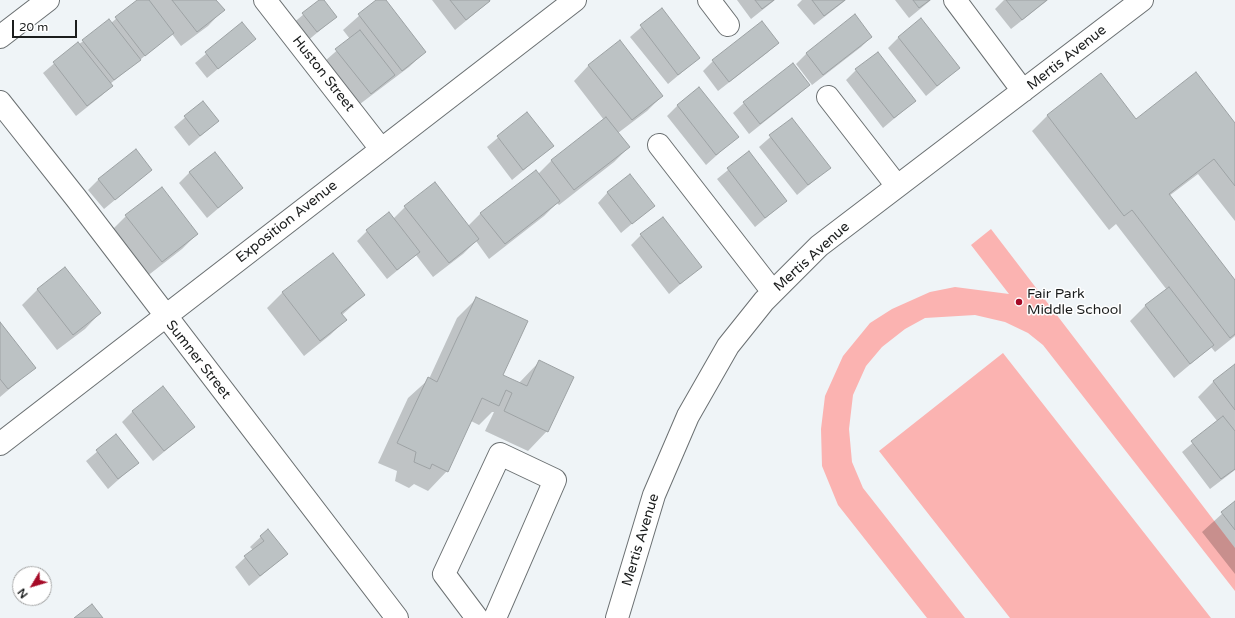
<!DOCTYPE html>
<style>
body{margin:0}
#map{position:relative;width:1235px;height:618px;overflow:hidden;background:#eff4f7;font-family:"Varela Round",sans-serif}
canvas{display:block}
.north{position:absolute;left:12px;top:566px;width:40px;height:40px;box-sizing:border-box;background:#fff;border:1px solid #a4a5a5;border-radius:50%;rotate:232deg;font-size:11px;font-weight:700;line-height:16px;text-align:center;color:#1b1d1d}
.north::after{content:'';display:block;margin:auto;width:14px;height:18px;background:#a50a27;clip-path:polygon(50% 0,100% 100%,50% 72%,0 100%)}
.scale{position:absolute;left:12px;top:20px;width:65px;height:18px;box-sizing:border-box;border:2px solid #1b1d1d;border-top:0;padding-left:5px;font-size:12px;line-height:14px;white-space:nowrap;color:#1b1d1d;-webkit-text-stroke:3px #fff;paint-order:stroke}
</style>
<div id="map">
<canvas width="1235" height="618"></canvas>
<div class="north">N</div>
<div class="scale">20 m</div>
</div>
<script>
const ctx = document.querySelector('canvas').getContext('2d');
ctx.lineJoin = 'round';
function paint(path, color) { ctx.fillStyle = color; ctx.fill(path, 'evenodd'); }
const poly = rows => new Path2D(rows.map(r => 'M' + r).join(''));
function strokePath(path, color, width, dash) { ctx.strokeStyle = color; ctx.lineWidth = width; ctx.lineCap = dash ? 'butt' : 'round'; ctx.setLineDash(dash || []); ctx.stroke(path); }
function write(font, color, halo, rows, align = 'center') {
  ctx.font = font + ' "Varela Round",sans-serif'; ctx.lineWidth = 3; ctx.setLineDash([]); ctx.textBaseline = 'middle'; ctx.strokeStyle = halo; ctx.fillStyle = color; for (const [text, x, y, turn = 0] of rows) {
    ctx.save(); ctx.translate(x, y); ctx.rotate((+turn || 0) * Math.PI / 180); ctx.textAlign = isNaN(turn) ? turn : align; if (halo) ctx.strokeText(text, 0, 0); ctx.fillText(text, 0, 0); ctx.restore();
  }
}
paint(poly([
 [991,229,1235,548,1235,591,1043,345,1028,333,1005,322,975,315,925,318,905,329,882,347,866,366,853,395,849,429,852,462,863,488,965,618,927,618,838,505,822,466,821,429,825,396,843,356,870,323,892,309,930,292,955,287,1009,294,971,245],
 [1003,353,1211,618,1010,618,879,451]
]), '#fbb3b1');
paint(poly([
 [139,0,215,0,223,10,208,26,181,46,172,34,110,84,112,86,101,96,76,116,43,73,78,43,79,44,111,23],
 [321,0,323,0,336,17,306,42,292,24],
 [377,0,384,0,425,52,409,67,360,104,325,61,350,39,343,30],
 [432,0,491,0,455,30],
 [737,0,775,0,751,19],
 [802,0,846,0,814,25,797,5],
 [895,0,931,0,909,18],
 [1004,0,1048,0,1011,29,995,9],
 [661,10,699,58,668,84,630,37],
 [855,16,871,37,861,47,812,85,796,64,806,54],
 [242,24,254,39,207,78,195,63],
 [899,37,959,68,926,96,888,48],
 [778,43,767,53,718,91,703,71,713,61],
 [589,65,662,96,647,111,618,133,629,147,614,162,559,205,557,203,544,216,489,259,476,241,463,254,433,277,416,255,387,279,357,241,367,231,393,219,405,207,468,226,481,213,538,174,551,161,604,120,574,81],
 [856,70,915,101,883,128,846,80],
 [1101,74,1136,120,1235,124,1235,221,1198,174,1169,196,1235,281,1235,336,1215,352,1211,347,1174,378,1130,321,1145,306,1167,290,1116,224,1109,230,1032,131,1047,116],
 [809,85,798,95,749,134,733,113,744,103],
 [203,102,218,121,189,146,174,127],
 [678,105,737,137,706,165,667,116],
 [527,113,553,146,512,180,487,147],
 [791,119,829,168,797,195,759,147],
 [749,153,786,201,755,227,717,179],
 [151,170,104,209,88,190,99,179],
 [190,172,242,188,207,218,179,183],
 [608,192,653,206,621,233,598,203],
 [126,216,197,234,182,249,146,277,111,231],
 [641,235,700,267,669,294,631,245],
 [333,254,364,295,342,315,346,320,330,335,304,356,267,308,282,293],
 [65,268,100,313,85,329,57,350,22,305,37,290],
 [477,298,501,375,519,383,539,362,547,431,528,451,485,431,494,412,492,412,479,425,471,421,447,471,428,491,414,484,409,488,395,481,397,471,378,463,408,398,429,379,457,318],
 [0,324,34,368,0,397],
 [1235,365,1235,470,1210,489,1182,452,1218,422,1198,397,1213,382],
 [133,411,194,427,153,461,122,422],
 [116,436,137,463,108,489,86,461],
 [1235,502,1235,574,1202,532],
 [268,530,287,554,249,586,235,567,253,550,250,547]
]), '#0003');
const building = poly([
 [137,0,149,0,174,33,145,56,115,17,137,0],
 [172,0,216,0,225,10,197,32,172,0],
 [319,0,324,0,337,17,317,32,302,13,319,0],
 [376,0,386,0,426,52,402,71,358,14,376,0],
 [450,0,489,0,490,1,466,20,450,0],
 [755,0,774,0,762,9,755,0],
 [812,0,845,0,824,16,812,0],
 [913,0,930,0,919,8,913,0],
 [1006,0,1047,0,1022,20,1006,0],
 [662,8,700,58,678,75,640,25,662,8],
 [855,14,872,37,823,75,806,53,855,14],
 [921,18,960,68,937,86,898,37,921,18],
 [109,19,141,60,114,80,82,40,109,19],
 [762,21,779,43,729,82,712,60,762,21],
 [242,22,256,39,218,69,205,52,242,22],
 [360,30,395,75,371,94,335,49,360,30],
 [620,40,663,96,632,120,588,65,620,40],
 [78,42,113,86,87,106,53,62,78,42],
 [878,52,916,101,894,118,855,69,878,52],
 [793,63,810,85,760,124,743,102,793,63],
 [1196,72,1235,123,1235,186,1214,159,1169,194,1235,280,1235,334,1230,338,1132,210,1124,216,1047,115,1101,73,1136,119,1196,72],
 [699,87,739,137,716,155,677,105,699,87],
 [203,101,219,121,200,136,184,116,203,101],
 [527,112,554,146,523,170,497,136,527,112],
 [606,117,630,147,574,190,551,160,606,117],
 [792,118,831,168,808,185,769,135,792,118],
 [136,149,152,170,115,200,98,179,136,149],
 [749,151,787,201,765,218,727,168,749,151],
 [215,152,243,188,218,208,189,172,215,152],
 [536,170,560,201,505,244,480,213,536,170],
 [630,174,655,206,632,224,607,192,630,174],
 [435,182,479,239,449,263,404,206,435,182],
 [162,187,198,234,162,262,125,215,162,187],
 [389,212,420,252,397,270,366,230,389,212],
 [663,217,702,267,680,284,640,234,663,217],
 [333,253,365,295,341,313,347,320,320,341,282,292,333,253],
 [65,267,101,313,73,335,37,289,65,267],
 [1169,287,1214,345,1190,364,1145,305,1169,287],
 [476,297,528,321,503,375,527,386,539,360,574,377,548,432,504,411,512,393,506,390,499,406,482,398,448,472,432,464,430,469,414,462,416,452,397,443,428,377,437,382,476,297],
 [0,322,36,368,8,389,0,379,0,322],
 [1235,364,1235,410,1213,381,1235,364],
 [163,386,195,427,164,451,132,411,163,386],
 [1223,416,1235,431,1235,469,1221,479,1191,441,1223,416],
 [116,434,139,463,118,479,96,450,116,434],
 [1235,501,1235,530,1221,512,1235,501],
 [268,529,288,554,260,576,244,556,264,541,260,536,268,529],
 [92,604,103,618,74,618,92,604]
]);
paint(building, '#bcc2c4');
strokePath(building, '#9da2a4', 1);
const minor = poly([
 [265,0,381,149],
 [709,0,728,25],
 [955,0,1023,91],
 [0,37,48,0],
 [828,97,897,186],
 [0,102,76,198,397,618],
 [659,145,773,292],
 [0,444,575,0],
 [477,618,444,574,500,454,555,480,495,618],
 [617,618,654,495,688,416,728,346,764,301,819,246,1142,0]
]);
strokePath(minor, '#6b7072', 24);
strokePath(minor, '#fff', 22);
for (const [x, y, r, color] of [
 [1019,302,4,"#a50a27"]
]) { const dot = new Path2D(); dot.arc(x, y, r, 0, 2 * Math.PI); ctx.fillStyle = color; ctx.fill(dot); strokePath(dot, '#fff', 1.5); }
write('14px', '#1b1d1d', '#fff', [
 ["Mertis Avenue",1067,58,-38],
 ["Huston Street",323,74,52],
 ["Exposition Avenue",287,222,-38],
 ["Mertis Avenue",812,257,-42],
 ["Sumner Street",198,360,52],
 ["Mertis Avenue",641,540,-73]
]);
write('14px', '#1b1d1d', '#fff', [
 ["Fair Park",1027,294],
 ["Middle School",1027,310]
], 'left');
</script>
